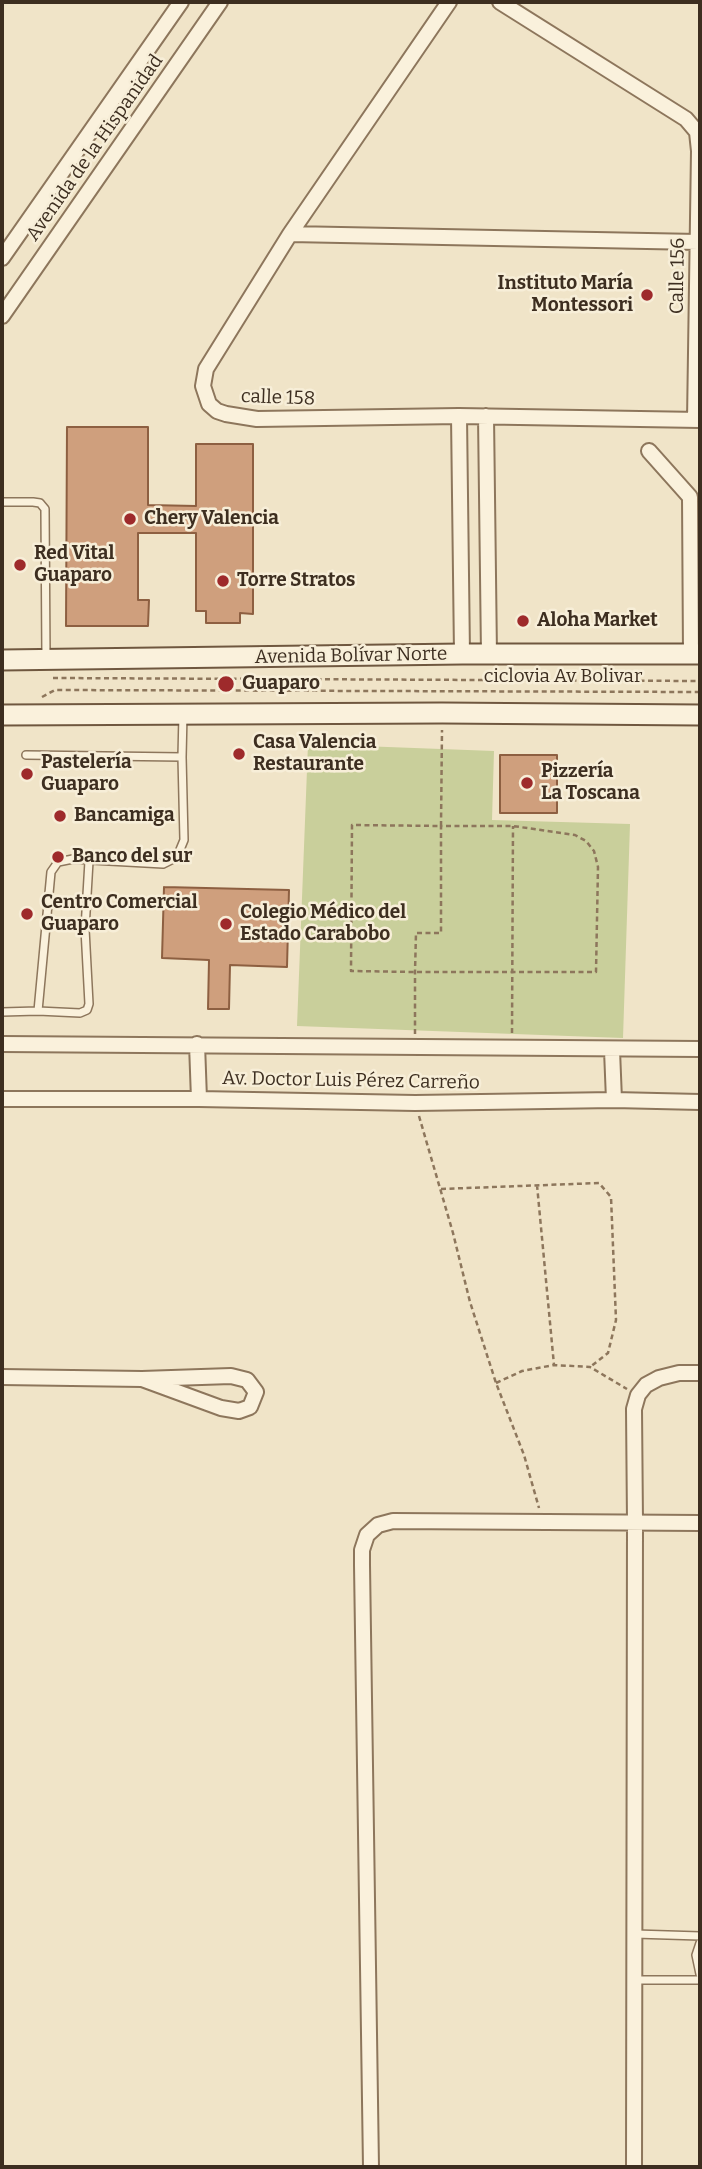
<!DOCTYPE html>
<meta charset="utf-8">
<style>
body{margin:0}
#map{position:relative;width:702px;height:2169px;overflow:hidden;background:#f0e4c8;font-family:Bitter,serif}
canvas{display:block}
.frame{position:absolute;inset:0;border:4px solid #3d2e20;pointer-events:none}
</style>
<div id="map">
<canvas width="702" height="2169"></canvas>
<div class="frame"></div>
</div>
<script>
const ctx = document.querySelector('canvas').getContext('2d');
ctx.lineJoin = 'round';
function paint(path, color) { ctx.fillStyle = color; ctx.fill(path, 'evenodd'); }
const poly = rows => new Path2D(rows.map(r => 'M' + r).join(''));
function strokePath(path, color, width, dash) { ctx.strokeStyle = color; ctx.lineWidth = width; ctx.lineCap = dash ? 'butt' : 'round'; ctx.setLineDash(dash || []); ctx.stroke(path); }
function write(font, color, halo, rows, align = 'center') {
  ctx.font = font + ' Bitter,serif'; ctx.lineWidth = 5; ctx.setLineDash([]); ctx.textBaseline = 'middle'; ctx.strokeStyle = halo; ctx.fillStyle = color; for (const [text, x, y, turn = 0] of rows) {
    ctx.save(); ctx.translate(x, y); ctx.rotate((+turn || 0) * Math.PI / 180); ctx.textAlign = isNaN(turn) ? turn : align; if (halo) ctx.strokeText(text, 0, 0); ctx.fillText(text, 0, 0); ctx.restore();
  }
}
paint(poly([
 [308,744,494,751,492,820,630,824,623,1038,297,1026]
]), '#c9cf9b');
const building = poly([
 [67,427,148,427,148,505,196,506,196,444,253,444,253,614,240,613,240,623,206,623,206,611,196,611,196,533,138,533,138,600,149,600,148,626,66,626,67,427],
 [500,755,557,755,557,813,500,813,500,755],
 [164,887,289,890,287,967,230,965,229,1009,208,1009,209,960,162,958,164,887]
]);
paint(building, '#cf9f7d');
strokePath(building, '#8d5f41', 2);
const service = poly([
 [2,502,33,502,40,503,45,509,46,659],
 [26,755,182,757],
 [38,1011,80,1013,87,1010,89,1004,85,929,89,861],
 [2,1012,38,1011,51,872,58,862,73,859,163,864,177,857,184,840,182,757,183,714],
 [635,1934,700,1936],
 [700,1943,696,1955,700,1974],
 [635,1980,700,1980]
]);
const minor = poly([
 [449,2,290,234,206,369,203,386,209,404,217,411,226,414,257,419,459,416,700,420],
 [500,2,686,119,697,132,699,151,695,420],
 [290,234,698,242],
 [2,258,181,2],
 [2,316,220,2],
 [459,416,462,654],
 [486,416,489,655],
 [649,451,690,497,691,654],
 [2,1044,700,1049],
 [197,1044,199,1099],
 [612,1050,614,1100],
 [2,1099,199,1099,415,1103,614,1100,700,1102],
 [2,1377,142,1379,231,1376,247,1380,256,1392,250,1407,239,1411,221,1408,142,1379],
 [371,2167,362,1565,362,1550,367,1535,378,1525,393,1521,700,1523],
 [634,2167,635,1522,634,1409,638,1395,646,1385,659,1378,679,1373,700,1373]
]);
const secondary = poly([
 [2,660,462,654,700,654],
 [2,715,442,713,700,715]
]);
strokePath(service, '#8d765c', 10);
strokePath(minor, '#8d765c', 18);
strokePath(secondary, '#6f573f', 23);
strokePath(poly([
 [53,678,700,681],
 [42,697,55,690,700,692],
 [512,1033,513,826],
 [415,1034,415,972,416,933,441,933,441,826,513,826,575,835,586,841,594,851,598,867,596,972,415,972,351,971,352,825,441,826,442,730],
 [419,1116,453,1233,470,1302,496,1383,524,1455,539,1508],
 [537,1185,554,1365],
 [441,1189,599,1183,611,1197,616,1320,608,1353,590,1367],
 [496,1383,522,1371,554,1365,590,1367,627,1389]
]), '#8d765c', 2.5, [5, 3.5]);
strokePath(service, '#faf1dc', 7);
strokePath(minor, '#faf1dc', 14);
strokePath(secondary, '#faf1dc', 19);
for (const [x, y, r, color] of [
 [647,295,7,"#9e2a2b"],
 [130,519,7,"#9e2a2b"],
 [20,565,7,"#9e2a2b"],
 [223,581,7,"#9e2a2b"],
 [523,621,7,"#9e2a2b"],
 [226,684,9,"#9e2a2b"],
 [239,754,7,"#9e2a2b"],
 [27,774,7,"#9e2a2b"],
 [527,783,7,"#9e2a2b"],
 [60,816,7,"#9e2a2b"],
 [58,857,7,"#9e2a2b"],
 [27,914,7,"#9e2a2b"],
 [226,924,7,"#9e2a2b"]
]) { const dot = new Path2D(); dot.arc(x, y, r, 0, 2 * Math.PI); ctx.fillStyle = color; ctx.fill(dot); strokePath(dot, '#f7eed8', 2.5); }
write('19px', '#3d2e20', '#f7eed8', [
 ["Avenida de la Hispanidad",95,148,-55],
 ["Calle 156",678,276,-89],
 ["calle 158",278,398,2],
 ["Avenida Bolívar Norte",351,656,-1],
 ["ciclovia Av Bolivar",563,677],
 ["Av. Doctor Luis Pérez Carreño",351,1081,1]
]);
write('bold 19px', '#3d2e20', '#f7eed8', [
 ["Instituto María",633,284,"right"],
 ["Montessori",633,306,"right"],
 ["Chery Valencia",144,519],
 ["Red Vital",34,554],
 ["Guaparo",34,576],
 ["Torre Stratos",237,581],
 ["Aloha Market",537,621],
 ["Guaparo",242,684],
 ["Casa Valencia",253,743],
 ["Restaurante",253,765],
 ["Pastelería",41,763],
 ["Guaparo",41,785],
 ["Pizzería",541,772],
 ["La Toscana",541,794],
 ["Bancamiga",74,816],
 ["Banco del sur",72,857],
 ["Centro Comercial",41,903],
 ["Guaparo",41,925],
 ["Colegio Médico del",240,913],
 ["Estado Carabobo",240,935]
], 'left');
</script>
